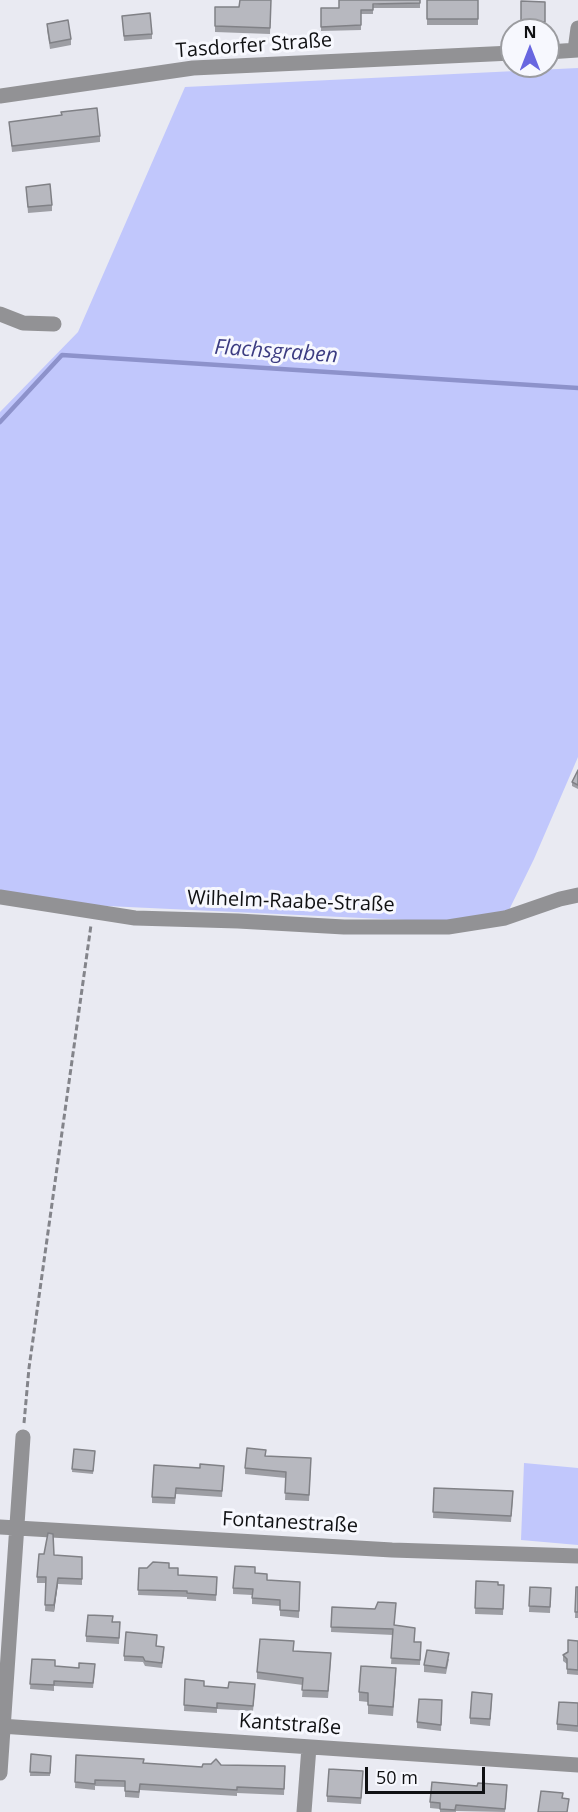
<!DOCTYPE html>
<meta charset="utf-8">
<style>
body{margin:0}
#map{position:relative;width:578px;height:1812px;overflow:hidden;background:#e9eaf2;font-family:"Open Sans",sans-serif}
canvas{display:block}
.north{position:absolute;left:500px;top:18px;width:60px;height:60px;box-sizing:border-box;background:#f7f8fe;border:2px solid #9b9ca0;border-radius:50%;rotate:0deg;font-size:16px;font-weight:700;line-height:24px;text-align:center;color:#101113}
.north::after{content:'';display:block;margin:auto;width:21px;height:27px;background:#6866e0;clip-path:polygon(50% 0,100% 100%,50% 72%,0 100%)}
.scale{position:absolute;left:365px;top:1767px;width:120px;height:27px;box-sizing:border-box;border:3px solid #101113;border-top:0;padding-left:8px;font-size:18px;line-height:21px;white-space:nowrap;color:#101113;-webkit-text-stroke:4px #f7f8fe;paint-order:stroke}
</style>
<div id="map">
<canvas width="578" height="1812"></canvas>
<div class="north">N</div>
<div class="scale">50 m</div>
</div>
<script>
const ctx = document.querySelector('canvas').getContext('2d');
ctx.lineJoin = 'round';
function paint(path, color) { ctx.fillStyle = color; ctx.fill(path, 'evenodd'); }
const poly = rows => new Path2D(rows.map(r => 'M' + r).join(''));
function strokePath(path, color, width, dash) { ctx.strokeStyle = color; ctx.lineWidth = width; ctx.lineCap = dash ? 'butt' : 'round'; ctx.setLineDash(dash || []); ctx.stroke(path); }
function write(font, color, halo, rows, align = 'center') {
  ctx.font = font + ' "Open Sans",sans-serif'; ctx.lineWidth = 6; ctx.setLineDash([]); ctx.textBaseline = 'middle'; ctx.strokeStyle = halo; ctx.fillStyle = color; for (const [text, x, y, turn = 0] of rows) {
    ctx.save(); ctx.translate(x, y); ctx.rotate((+turn || 0) * Math.PI / 180); ctx.textAlign = isNaN(turn) ? turn : align; if (halo) ctx.strokeText(text, 0, 0); ctx.fillText(text, 0, 0); ctx.restore();
  }
}
paint(poly([
 [578,68,578,757,534,859,509,910,448,922,0,901,0,412,78,332,185,87],
 [524,1463,578,1468,578,1545,521,1540]
]), '#c1c7fc');
strokePath(poly([
 [0,422,62,355,578,388]
]), '#8d92cb', 4.5);
strokePath(poly([
 [24,1423,29,1368,91,925]
]), '#83848a', 3, [6, 3]);
strokePath(poly([
 [575,50,578,28],
 [548,52,578,50],
 [0,96,193,68,512,53],
 [0,314,23,323,54,324],
 [0,897,135,918,238,921,344,927,448,927,505,918,560,899,578,895],
 [0,1527,392,1550,578,1556],
 [0,1726,578,1765],
 [0,1773,23,1437],
 [304,1812,309,1747]
]), '#929295', 15);
paint(poly([
 [271,0,270,34,215,32,215,7,239,7],
 [420,0,420,8,373,8,373,14,361,14,361,30,321,31,321,8,339,8],
 [427,0,478,0,478,25,427,25],
 [521,1,545,2,545,25,521,25],
 [122,16,152,34,152,39,124,41],
 [47,24,71,39,71,45,50,49,47,30],
 [9,122,100,136,100,142,12,152],
 [26,187,52,205,52,211,28,213],
 [578,770,578,789,572,786,572,782],
 [74,1449,95,1451,93,1474,72,1472],
 [266,1456,311,1464,309,1501,285,1500,286,1478,245,1474,245,1468],
 [224,1466,222,1497,176,1494,175,1504,152,1503,152,1497,200,1468],
 [434,1488,513,1497,511,1522,433,1518],
 [54,1555,82,1557,82,1585,58,1584,54,1612,45,1611,46,1583,37,1583,37,1577],
 [139,1568,169,1568,178,1575,217,1577,216,1601,187,1599,187,1597,138,1595],
 [255,1573,267,1580,300,1582,299,1618,280,1616,280,1606,252,1604,252,1595,233,1594,233,1588],
 [476,1581,504,1585,503,1615,475,1614],
 [530,1587,551,1588,550,1613,529,1612],
 [576,1587,578,1587,578,1618,575,1618],
 [332,1607,395,1625,415,1642,421,1642,420,1665,391,1664,393,1635,331,1632],
 [113,1622,120,1622,119,1644,86,1642,86,1636],
 [578,1641,578,1675,567,1674,567,1664,563,1661,563,1655,568,1652],
 [156,1646,164,1652,162,1668,145,1666,143,1662,124,1661,124,1656],
 [293,1651,331,1660,328,1698,302,1697,303,1685,257,1679,257,1672],
 [32,1659,55,1666,95,1670,93,1688,54,1686,54,1691,30,1689],
 [449,1659,446,1674,424,1672,424,1665],
 [396,1677,393,1716,368,1714,368,1702,359,1701,359,1692],
 [185,1679,204,1686,255,1690,253,1711,217,1709,217,1713,184,1711],
 [442,1700,441,1731,417,1728,417,1722],
 [492,1700,490,1726,470,1724,470,1718],
 [578,1703,578,1732,557,1730,557,1724],
 [31,1754,51,1756,50,1776,30,1776],
 [76,1755,143,1763,202,1767,221,1765,285,1766,284,1795,237,1793,237,1796,140,1790,139,1798,125,1797,125,1787,95,1786,95,1790,75,1788],
 [363,1777,361,1804,327,1802,327,1796],
 [507,1792,505,1812,456,1811,456,1812,440,1812,440,1809,430,1808,430,1802]
]), '#9d9ea4');
paint(poly([
 [58,1578,58,1584,54,1612,54,1605]
]), '#808186');
const building = poly([
 [240,0,271,0,270,28,215,26,215,7,239,7,240,0],
 [339,0,420,0,420,3,373,4,373,10,361,10,361,25,321,27,321,8,339,8,339,0],
 [427,0,478,0,478,19,427,19,427,0],
 [521,1,545,2,545,22,521,22,521,1],
 [150,13,152,34,124,36,122,16,150,13],
 [68,20,71,39,50,43,47,24,68,20],
 [97,108,100,136,12,146,9,122,62,115,61,112,97,108],
 [50,184,52,205,28,207,26,187,50,184],
 [578,770,578,785,572,782,578,770],
 [247,1448,266,1450,265,1456,311,1458,309,1495,285,1493,286,1472,245,1468,247,1448],
 [74,1449,95,1451,93,1471,72,1469,74,1449],
 [200,1464,224,1466,222,1491,176,1488,175,1498,152,1497,154,1465,200,1468,200,1464],
 [434,1488,513,1491,511,1516,433,1512,434,1488],
 [48,1533,53,1534,54,1555,82,1557,82,1579,58,1578,54,1605,45,1605,46,1577,37,1577,39,1554,44,1554,48,1533],
 [153,1562,169,1563,169,1568,178,1568,178,1575,217,1577,216,1595,187,1593,187,1591,138,1590,139,1568,147,1568,153,1562],
 [235,1566,255,1567,255,1573,267,1574,267,1580,300,1582,299,1611,280,1610,280,1600,252,1598,253,1589,233,1588,235,1566],
 [476,1581,498,1582,498,1585,504,1585,503,1609,475,1608,476,1581],
 [530,1587,551,1588,550,1607,529,1606,530,1587],
 [576,1587,578,1587,578,1612,575,1612,576,1587],
 [378,1602,396,1603,394,1625,415,1628,414,1642,421,1642,420,1660,391,1658,393,1629,331,1627,332,1607,375,1609,378,1602],
 [88,1615,113,1616,112,1622,120,1622,119,1638,86,1636,88,1615],
 [126,1632,157,1635,156,1646,164,1647,162,1663,145,1661,143,1657,124,1656,126,1632],
 [260,1639,294,1641,293,1651,331,1653,328,1691,302,1690,303,1678,257,1672,260,1639],
 [568,1640,578,1641,578,1670,567,1669,567,1659,563,1655,568,1652,568,1640],
 [427,1650,449,1653,446,1668,424,1665,427,1650],
 [32,1659,55,1660,55,1666,79,1668,79,1663,95,1664,93,1683,54,1681,54,1685,30,1684,32,1659],
 [361,1666,396,1668,393,1707,368,1705,368,1693,359,1692,361,1666],
 [185,1679,204,1681,204,1686,228,1688,229,1682,255,1684,253,1706,217,1703,217,1708,184,1705,185,1679],
 [472,1692,492,1694,490,1719,470,1718,472,1692],
 [419,1699,442,1700,441,1725,417,1722,419,1699],
 [559,1702,578,1703,578,1726,557,1724,559,1702],
 [31,1754,51,1756,50,1773,30,1772,31,1754],
 [76,1755,144,1759,143,1763,202,1767,203,1764,211,1764,216,1759,221,1765,285,1766,284,1789,237,1787,237,1790,140,1784,139,1792,125,1791,125,1781,95,1780,95,1784,75,1782,76,1755],
 [329,1769,363,1771,361,1798,327,1796,329,1769],
 [432,1782,477,1786,478,1783,507,1785,505,1809,456,1805,455,1810,440,1809,440,1803,430,1802,432,1782],
 [541,1791,563,1793,562,1798,569,1799,567,1812,538,1812,541,1791]
]);
paint(building, '#b7b8bf');
strokePath(building, '#808186', 1.5);
write('20px', '#101113', '#f7f8fe', [
 ["Tasdorfer Straße",254,46,-4],
 ["Wilhelm-Raabe-Straße",291,902,2],
 ["Fontanestraße",290,1523,3],
 ["Kantstraße",290,1725,4]
]);
write('italic 21px', '#3c3c82', '#f7f8fe', [
 ["Flachsgraben",276,352,4]
]);
</script>
